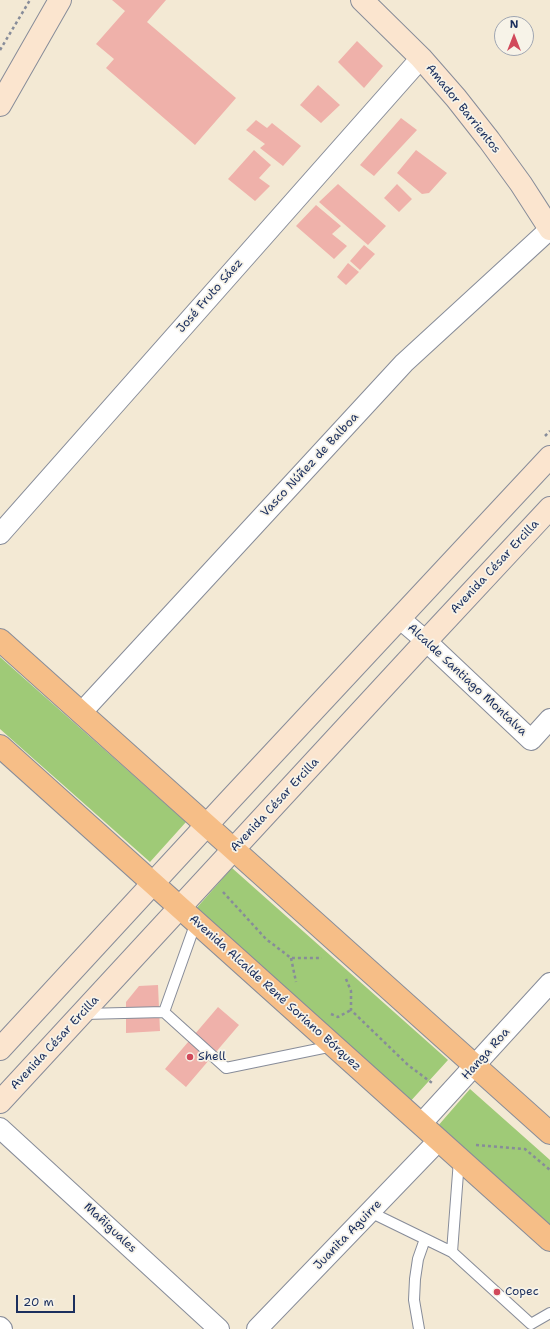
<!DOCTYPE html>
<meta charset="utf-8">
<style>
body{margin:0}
#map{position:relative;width:550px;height:1329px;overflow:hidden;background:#f3e9d4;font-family:"Shantell Sans",sans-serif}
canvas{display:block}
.north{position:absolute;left:494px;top:16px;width:40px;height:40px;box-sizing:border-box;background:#f7f3e8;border:1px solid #9fa5b1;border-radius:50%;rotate:0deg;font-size:11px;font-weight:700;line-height:16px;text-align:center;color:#1b2f5e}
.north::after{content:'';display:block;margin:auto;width:14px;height:18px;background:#d1495b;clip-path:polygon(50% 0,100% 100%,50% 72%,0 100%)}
.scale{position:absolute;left:16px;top:1295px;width:59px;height:18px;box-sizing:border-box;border:2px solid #1b2f5e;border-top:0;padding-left:5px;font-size:12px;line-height:14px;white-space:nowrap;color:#1b2f5e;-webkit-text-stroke:3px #f7f3e8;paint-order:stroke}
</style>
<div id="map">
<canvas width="550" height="1329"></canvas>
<div class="north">N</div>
<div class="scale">20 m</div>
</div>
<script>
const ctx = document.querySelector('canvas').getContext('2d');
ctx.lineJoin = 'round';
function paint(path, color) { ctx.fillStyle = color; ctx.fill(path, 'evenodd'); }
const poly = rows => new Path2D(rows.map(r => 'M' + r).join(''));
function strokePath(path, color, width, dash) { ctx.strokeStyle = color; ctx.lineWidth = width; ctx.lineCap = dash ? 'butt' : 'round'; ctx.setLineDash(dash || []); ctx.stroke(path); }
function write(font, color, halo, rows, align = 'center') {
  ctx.font = font + ' "Shantell Sans",sans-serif'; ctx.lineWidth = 3.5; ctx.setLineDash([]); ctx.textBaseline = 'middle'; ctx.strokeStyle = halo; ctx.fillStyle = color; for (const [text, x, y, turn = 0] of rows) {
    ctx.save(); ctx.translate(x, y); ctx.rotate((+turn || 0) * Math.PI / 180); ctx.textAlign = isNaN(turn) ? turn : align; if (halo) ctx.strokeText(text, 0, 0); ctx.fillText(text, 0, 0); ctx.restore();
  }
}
paint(poly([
 [0,657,186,822,150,862,0,729],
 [232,868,448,1060,408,1104,193,912],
 [470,1089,550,1160,550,1227,437,1127]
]), '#9fca77');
paint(poly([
 [112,0,166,0,147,22,236,98,195,145,106,68,114,59,96,44,125,11],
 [357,41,383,66,364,88,338,62],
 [318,85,340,105,321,123,300,105],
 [401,118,417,130,374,176,360,165],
 [256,120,267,128,272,123,301,146,283,166,260,148,265,144,246,130],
 [254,150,271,165,259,178,270,186,255,201,228,179],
 [416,150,447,173,429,193,422,194,397,173],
 [338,184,386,226,368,245,319,202],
 [397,184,412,199,399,212,384,198],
 [316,205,341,226,332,234,347,246,334,259,296,226],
 [364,245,375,254,360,270,350,261],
 [348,263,359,272,346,285,337,277],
 [158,985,160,1031,126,1033,126,1002,139,986],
 [218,1007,239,1025,186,1087,165,1069]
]), '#efb1aa');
const lane = poly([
 [196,922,164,1012,226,1068,333,1046],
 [84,1014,164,1012],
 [370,1212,452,1252,531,1324,550,1313],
 [452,1252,459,1160],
 [419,1329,414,1300,415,1279,418,1259,425,1239]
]);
const street = poly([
 [0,534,421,58],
 [399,618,426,641,531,740,550,719],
 [81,713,404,363,550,229],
 [421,1124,550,983],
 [0,1128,219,1329],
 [0,1327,2,1329],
 [257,1329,439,1140]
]);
const secondary = poly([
 [362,0,421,58,456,98,489,140,521,184,550,229],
 [0,105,60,0],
 [0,1049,228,802,550,457],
 [0,1102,426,641,550,508]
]);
const primary = poly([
 [0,640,550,1133],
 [0,746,550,1240]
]);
strokePath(lane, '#878c99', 12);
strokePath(street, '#878c99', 22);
strokePath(secondary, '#878c99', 24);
strokePath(primary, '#878c99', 24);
strokePath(poly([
 [0,50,30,0],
 [545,436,550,431],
 [223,892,266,939,291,958,322,958],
 [291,958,296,982],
 [346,979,351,991,351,1010,408,1065,432,1083],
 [331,1014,338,1017,351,1010],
 [476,1145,525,1149,550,1170]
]), '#878c99', 2.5, [3, 3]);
strokePath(lane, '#fff', 10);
strokePath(street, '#fff', 20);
strokePath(secondary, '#fbe5cf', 22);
strokePath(primary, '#f6be87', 22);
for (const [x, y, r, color] of [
 [190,1057,4,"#d1495b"],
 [497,1292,4,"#d1495b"]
]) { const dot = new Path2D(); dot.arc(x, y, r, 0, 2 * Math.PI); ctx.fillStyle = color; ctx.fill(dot); strokePath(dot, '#f7f3e8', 1.5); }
write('12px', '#1b2f5e', '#f7f3e8', [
 ["Amador Barrientos",463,109,51],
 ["José Fruto Sáez",210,296,-49],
 ["Vasco Núñez de Balboa",310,465,-47],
 ["Avenida César Ercilla",495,567,-47],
 ["Alcalde Santiago Montalva",467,680,43],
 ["Avenida César Ercilla",275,805,-47],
 ["Avenida Alcalde René Soriano Bórquez",275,993,42],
 ["Avenida César Ercilla",55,1043,-47],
 ["Hanga Roa",486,1054,-48],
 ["Mañiguales",110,1228,43],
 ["Juanita Aguirre",348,1235,-46]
]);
write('12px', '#1b2f5e', '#f7f3e8', [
 ["Shell",198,1057],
 ["Copec",505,1292]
], 'left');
</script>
